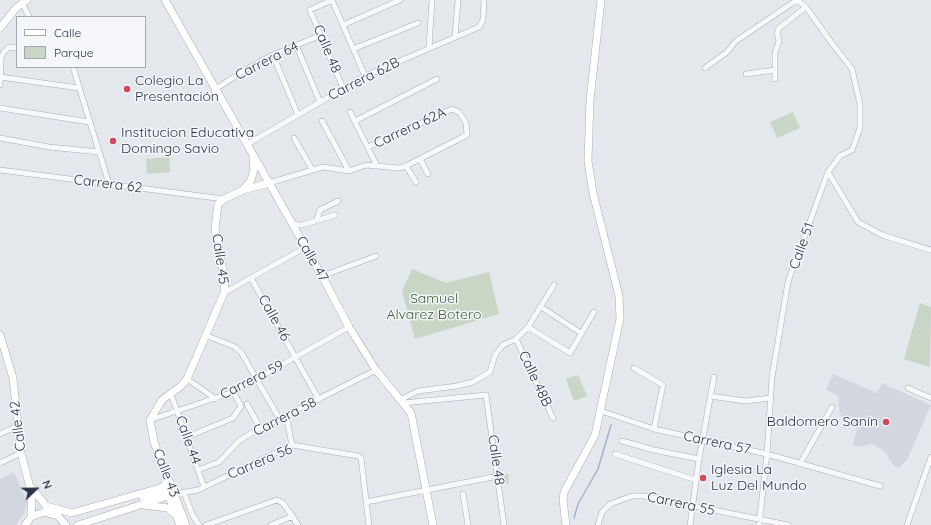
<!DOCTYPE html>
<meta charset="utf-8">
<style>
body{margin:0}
#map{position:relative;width:931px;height:525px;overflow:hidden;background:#e4e7ec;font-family:Quicksand,sans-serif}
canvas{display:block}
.legend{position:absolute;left:16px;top:16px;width:130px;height:52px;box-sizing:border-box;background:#f4f6f9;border:1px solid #a4a8b1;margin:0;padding:5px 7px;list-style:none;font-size:12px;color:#2b3445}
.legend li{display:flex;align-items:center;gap:8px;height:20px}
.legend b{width:20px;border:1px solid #a4a8b1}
.north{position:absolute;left:16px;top:469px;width:40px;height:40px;-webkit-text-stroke:3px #f4f6f9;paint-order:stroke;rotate:68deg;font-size:11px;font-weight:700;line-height:16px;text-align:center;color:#2b3445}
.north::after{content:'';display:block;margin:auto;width:14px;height:18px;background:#2b3445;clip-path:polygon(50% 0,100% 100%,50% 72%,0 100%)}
</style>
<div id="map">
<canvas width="931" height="525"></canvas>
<ul class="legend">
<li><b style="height:5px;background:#fff"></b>Calle</li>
<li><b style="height:11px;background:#c9d6c5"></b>Parque</li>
</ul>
<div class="north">N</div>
</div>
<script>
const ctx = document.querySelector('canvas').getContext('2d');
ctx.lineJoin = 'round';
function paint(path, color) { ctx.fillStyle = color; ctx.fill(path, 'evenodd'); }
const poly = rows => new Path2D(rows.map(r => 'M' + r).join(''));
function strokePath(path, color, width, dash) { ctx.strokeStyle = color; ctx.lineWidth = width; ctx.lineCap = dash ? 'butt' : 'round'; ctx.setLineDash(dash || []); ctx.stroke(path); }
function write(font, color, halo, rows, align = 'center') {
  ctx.font = font + ' Quicksand,sans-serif'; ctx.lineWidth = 3; ctx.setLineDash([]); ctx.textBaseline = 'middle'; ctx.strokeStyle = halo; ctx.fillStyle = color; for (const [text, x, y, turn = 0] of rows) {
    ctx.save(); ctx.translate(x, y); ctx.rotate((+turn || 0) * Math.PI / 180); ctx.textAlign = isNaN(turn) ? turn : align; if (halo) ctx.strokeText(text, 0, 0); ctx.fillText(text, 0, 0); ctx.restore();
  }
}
paint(poly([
 [833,374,877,393,882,383,931,405,907,460,899,468,893,465,887,454,877,446,871,444,858,447,853,445,857,429,840,415,838,396,826,390],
 [14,472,27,502,24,513,16,525,0,525,0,479]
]), '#d2d6de');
paint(poly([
 [793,112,800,128,777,138,770,122],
 [169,157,170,172,147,174,146,159],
 [412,269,446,283,489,272,499,314,415,339,402,291],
 [920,303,931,307,930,367,904,359],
 [578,375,587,396,574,401,566,379],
 [508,474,509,483,501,484,501,475]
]), '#c9d6c5');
strokePath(poly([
 [574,518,578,504,598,469,611,425]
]), '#9fb4cc', 1.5);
const street = poly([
 [332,0,310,10,343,88],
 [332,0,365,76],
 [22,2,29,17],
 [343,25,400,0],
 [455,37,458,0],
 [296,45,320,102],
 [429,48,432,0],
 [353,49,418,23],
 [273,55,298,115],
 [73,67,109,184],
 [705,68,727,52,736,41,797,0],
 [746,74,775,70],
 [0,77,79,88],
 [775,79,775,53,779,41,777,33,779,28,806,7],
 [0,85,1,58,4,52,9,47,17,48],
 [214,90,245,70,273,55,321,35],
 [0,108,89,122],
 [350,112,376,164],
 [322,121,349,171],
 [355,121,437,79],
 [0,138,49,147,99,152],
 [294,138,312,169],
 [246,145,365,76,479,27,483,20,484,0],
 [420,159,428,174],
 [406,166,416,182],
 [0,170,224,199],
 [828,172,858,222,882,235,931,250],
 [269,183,323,167,349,171,366,165,399,168,406,166,467,135,466,123,459,112,452,109,368,147],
 [316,221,320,210,338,201],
 [292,224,302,225,335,215],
 [322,276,376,256],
 [251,278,319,400],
 [224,293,306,247],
 [541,307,581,333],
 [528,327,570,353,594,312],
 [205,335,235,347,241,352,279,418],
 [516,339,553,418],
 [634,368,663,385,654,429],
 [187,379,216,399],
 [908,388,931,398],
 [171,394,204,487],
 [710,396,745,401,771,398],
 [400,400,418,391,457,386,473,382,490,372,495,355,503,345,516,339,528,327,554,285],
 [403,403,486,395,504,525],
 [247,404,260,428],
 [601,411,654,429,767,454,880,486],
 [286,415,292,445],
 [150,420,233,392,349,327],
 [0,434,17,426],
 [187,437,233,418,241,406,233,392],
 [622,441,654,450,699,459],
 [615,454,696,480],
 [0,463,21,453],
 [800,464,832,407],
 [198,470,219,462,240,440,253,432,376,370],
 [184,493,193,516,199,525],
 [174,494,198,490,292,445,358,456,361,458,369,525],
 [463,494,468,525],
 [366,502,498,476],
 [206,525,277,500,283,503,298,525],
 [271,525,293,516],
 [598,525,602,512,610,504,632,496,644,496,788,525],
 [690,525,699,459,714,377],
 [759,525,767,454,772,377,788,282,828,172,840,156,852,150,860,128,860,104,852,69,831,42,806,7,797,0],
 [907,525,931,457]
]);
const secondary = poly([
 [165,0,322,276,349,327,376,370,411,413,433,525],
 [0,28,16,8,27,0],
 [243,190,251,180,254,170,253,158],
 [0,335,13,378,21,453,32,495,31,517],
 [32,488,46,506,72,513,160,488,165,485,167,475],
 [168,494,180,525],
 [143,498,167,492,174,494],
 [144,505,168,508,176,515],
 [25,525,31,517,44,512,58,516,66,525],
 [78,525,174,494],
 [186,525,154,442,150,420,162,400,181,386,187,379,224,293,225,282,215,229,218,204,224,199,243,190,269,183],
 [566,525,563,500,564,492,595,435,620,319,619,296,593,193,588,161,590,100,601,0]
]);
strokePath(street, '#a9aeb7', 6);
strokePath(secondary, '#a9aeb7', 8);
strokePath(street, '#f7f8fa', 5);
strokePath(secondary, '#fff', 7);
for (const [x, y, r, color] of [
 [127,89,4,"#d1495b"],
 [113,141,4,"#d1495b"],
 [886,422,4,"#d1495b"],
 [703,478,4,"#d1495b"]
]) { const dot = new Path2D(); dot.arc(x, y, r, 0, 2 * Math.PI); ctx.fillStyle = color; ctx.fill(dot); strokePath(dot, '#f4f6f9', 1.5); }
write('14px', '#2b3445', '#f4f6f9', [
 ["Calle 48",327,49,67],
 ["Carrera 64",267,61,-27],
 ["Carrera 62B",364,79,-27],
 ["Carrera 62A",410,128,-25],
 ["Carrera 62",108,184,7],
 ["Calle 51",802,246,-70],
 ["Calle 45",220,259,82],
 ["Calle 47",312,259,60],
 ["Calle 46",274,318,61],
 ["Calle 48B",535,379,65],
 ["Carrera 59",252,380,-27],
 ["Carrera 58",285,417,-27],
 ["Calle 42",18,426,-97],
 ["Calle 44",188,440,70],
 ["Carrera 57",717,443,12],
 ["Calle 48",496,460,82],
 ["Carrera 56",260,462,-23],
 ["Calle 43",166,473,69],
 ["Carrera 55",681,504,12]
]);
write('14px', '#2b3445', '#f4f6f9', [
 ["Colegio La",135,81],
 ["Presentación",135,97],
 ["Institucion Educativa",121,133],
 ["Domingo Savio",121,149],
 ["Baldomero Sanín",878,422,"right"],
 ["Iglesia La",711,470],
 ["Luz Del Mundo",711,486]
], 'left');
write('14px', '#3f6138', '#f4f6f9', [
 ["Samuel",434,299],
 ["Alvarez Botero",434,315]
]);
</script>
